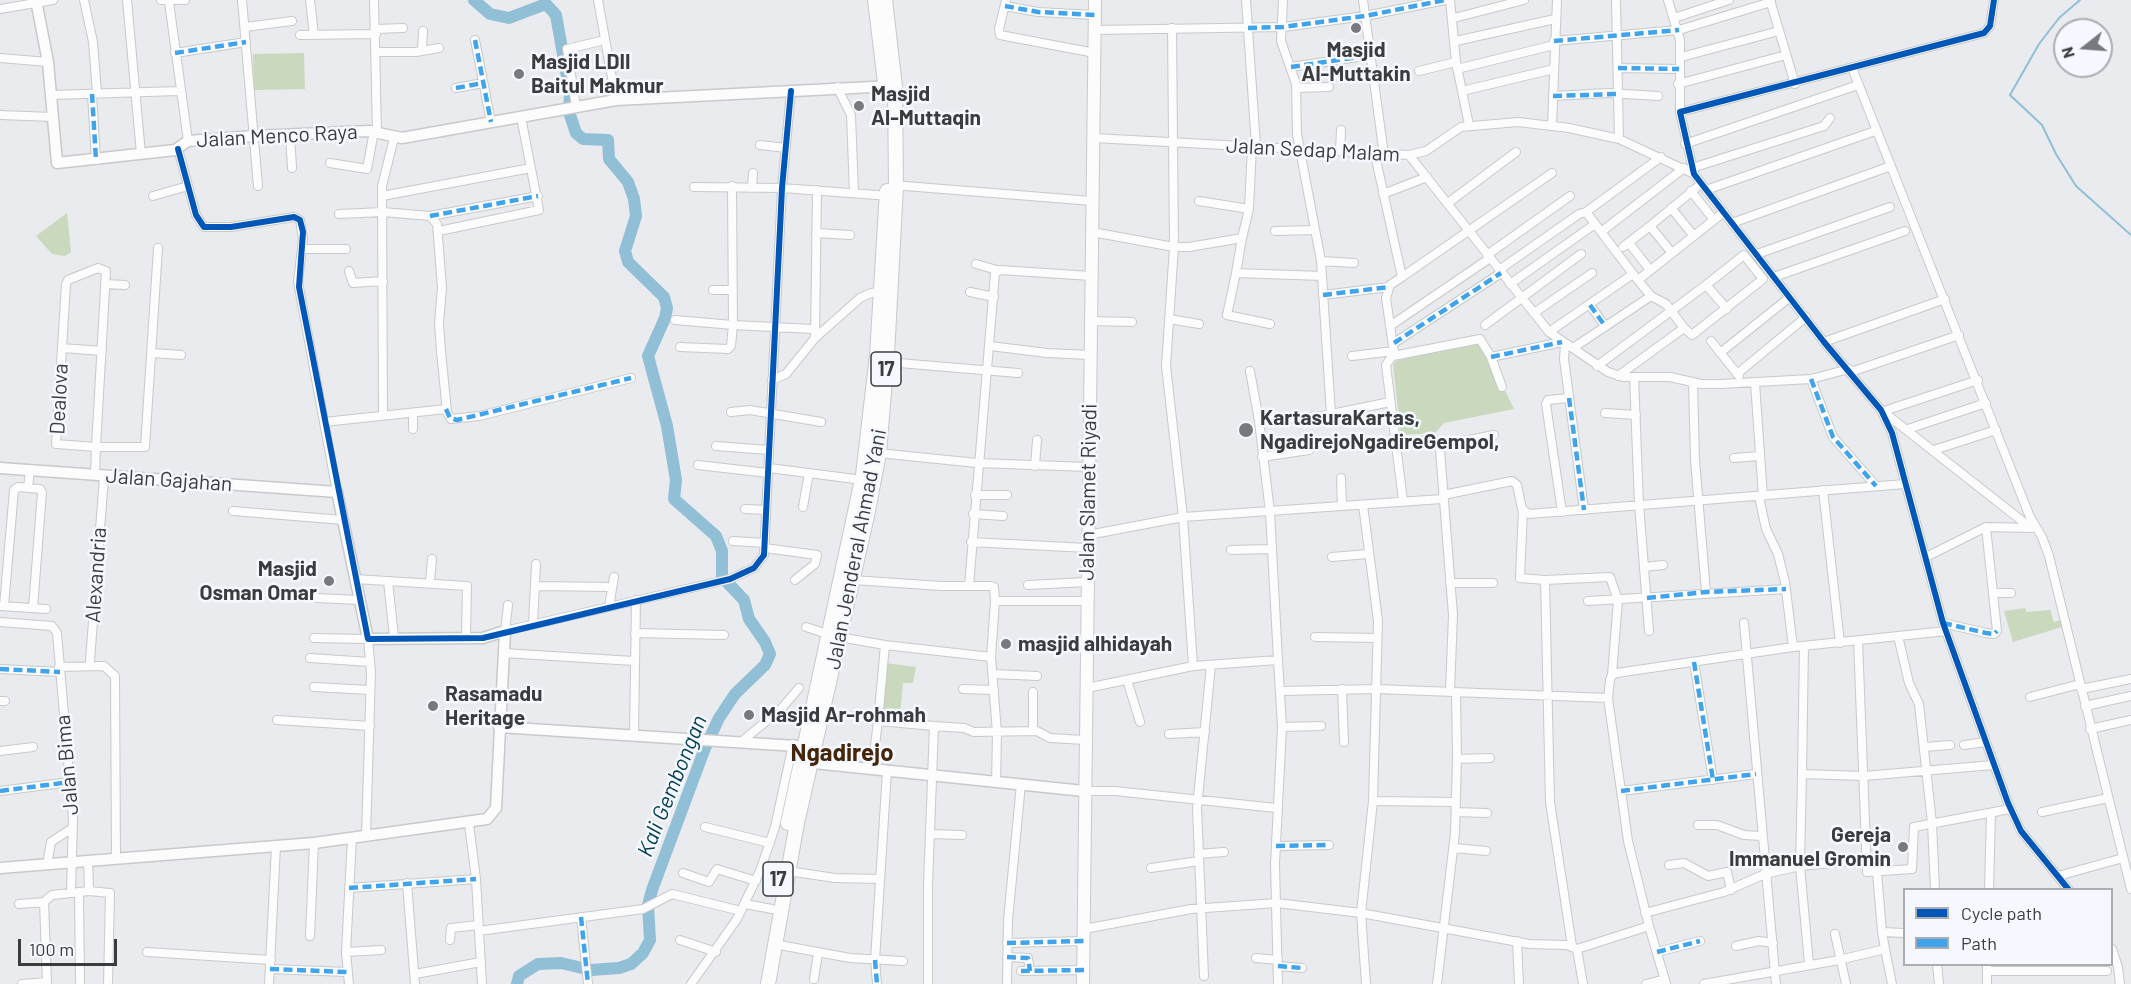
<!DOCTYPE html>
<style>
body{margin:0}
#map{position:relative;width:2131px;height:984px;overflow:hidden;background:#e9ebee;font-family:Barlow,sans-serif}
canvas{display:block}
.legend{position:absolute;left:1903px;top:888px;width:210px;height:78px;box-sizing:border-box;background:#f5f8fe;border:2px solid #abadb1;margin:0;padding:8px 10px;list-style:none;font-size:18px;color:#3b3c3e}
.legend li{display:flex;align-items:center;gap:12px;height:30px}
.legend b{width:30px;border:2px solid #abadb1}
.north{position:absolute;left:2053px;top:18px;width:60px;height:60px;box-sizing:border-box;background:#f5f8fe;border:2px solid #abadb1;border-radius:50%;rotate:253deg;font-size:16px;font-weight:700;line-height:24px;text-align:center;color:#3b3c3e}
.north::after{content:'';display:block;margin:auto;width:21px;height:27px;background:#78797c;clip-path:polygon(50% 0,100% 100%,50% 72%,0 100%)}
.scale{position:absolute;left:18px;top:939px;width:99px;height:27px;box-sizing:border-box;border:3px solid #3b3c3e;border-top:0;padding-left:8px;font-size:18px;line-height:21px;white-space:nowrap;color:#3b3c3e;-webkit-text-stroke:4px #f5f8fe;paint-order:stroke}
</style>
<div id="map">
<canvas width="2131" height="984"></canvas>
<ul class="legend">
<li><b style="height:8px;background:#0057b8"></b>Cycle path</li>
<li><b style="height:8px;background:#3fa4ec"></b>Path</li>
</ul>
<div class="north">N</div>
<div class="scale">100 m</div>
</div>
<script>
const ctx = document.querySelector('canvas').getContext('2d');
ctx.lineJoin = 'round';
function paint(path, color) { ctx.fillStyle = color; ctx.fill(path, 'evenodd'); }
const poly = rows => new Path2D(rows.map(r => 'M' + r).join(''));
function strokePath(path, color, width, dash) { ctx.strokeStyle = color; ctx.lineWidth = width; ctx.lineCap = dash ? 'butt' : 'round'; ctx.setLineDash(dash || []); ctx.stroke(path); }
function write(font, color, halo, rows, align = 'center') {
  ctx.font = font + ' Barlow,sans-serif'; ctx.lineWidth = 5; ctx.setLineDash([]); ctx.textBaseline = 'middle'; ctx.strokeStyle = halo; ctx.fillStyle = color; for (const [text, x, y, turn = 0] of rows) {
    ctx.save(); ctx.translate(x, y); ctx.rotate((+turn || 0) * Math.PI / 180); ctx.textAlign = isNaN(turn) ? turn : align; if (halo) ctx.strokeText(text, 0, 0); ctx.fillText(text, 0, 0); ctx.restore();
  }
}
paint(poly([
 [304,53,305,89,254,90,253,54],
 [67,213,71,252,65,256,52,254,36,236],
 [1479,337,1514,409,1444,423,1435,433,1401,435,1393,365,1396,361],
 [2025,608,2027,612,2050,610,2054,622,2060,620,2062,627,2013,642,2004,611],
 [885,663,916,667,913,683,903,683,900,715,879,713]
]), '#cad9bd');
strokePath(poly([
 [2080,0,2059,18,2039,44,2010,95,2042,125,2056,154,2076,186,2131,235]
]), '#90bfd6', 2);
strokePath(poly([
 [474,0,490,14,509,18,546,4,556,15,570,94,569,112,576,133,583,139,608,140,609,159,628,182,634,199,636,216,625,251,628,262,664,297,667,308,665,318,648,356,667,426,676,480,674,499,716,536,722,551,722,577,744,600,749,619,765,642,770,654,765,665,735,694,719,718,705,748,652,890,648,905,650,940,643,953,631,964,619,968,591,970,561,963,538,964,519,976,517,984]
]), '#90bfd6', 12);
const street = poly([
 [84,0,93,42,97,93],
 [127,0,141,154],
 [161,0,185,0],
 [242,0,258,186],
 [310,0,314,35],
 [374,0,377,132],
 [598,0,616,100],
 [1006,0,999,29,1000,35,1095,53],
 [1246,0,1256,146],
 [1283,0,1281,41,1296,84,1297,134,1321,261,1331,414],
 [1363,0,1384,155],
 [1450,0,1456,62,1469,125],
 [1616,0,1619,139],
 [1668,0,1680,40,1680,112],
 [1770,0,1795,84],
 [1994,0,1990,26,1984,33,1680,112,1694,174,1824,342,1881,410,1892,433,1943,623,2008,803,2021,831,2069,890],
 [169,2,188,141],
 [1005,6,1038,12,1095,15],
 [0,9,53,0],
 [1454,18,1524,0],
 [1674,18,1729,0],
 [245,27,292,21],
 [1172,28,1174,247,1166,366,1183,517,1193,666],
 [376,29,403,28],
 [1095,30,1283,27,1365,16,1445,0],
 [300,35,376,34],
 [475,40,491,122],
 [1456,41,1555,19],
 [1554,41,1679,30,1771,2],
 [422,49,423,31],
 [377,52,416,52,439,48],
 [175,53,246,42],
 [1681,57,1779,31],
 [0,58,48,62],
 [1291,67,1371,55],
 [1618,68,1679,69],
 [1852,68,2030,517,2042,537,2049,556,2131,889],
 [1457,69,1554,45],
 [1419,71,1456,62],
 [1678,84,1786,55],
 [837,87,851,115,854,193],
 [456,88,483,83],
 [1296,88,1329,87],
 [1462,91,1554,69],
 [92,94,96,160],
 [51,95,179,91],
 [1553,96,1608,93,1658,96],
 [576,107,567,49,605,40],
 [0,115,53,117],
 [1552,126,1557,0],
 [290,134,292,168],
 [1094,138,1409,155,1426,151,1461,127,1518,122,1569,128,1619,139,1694,174],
 [1685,144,1858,85],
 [760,145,786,148],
 [178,149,196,215,204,227,231,227,294,217,300,220,303,239,298,282,337,492],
 [1340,151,1341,130],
 [1375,155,1402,277,1552,173],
 [1409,155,1549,332,1608,372,1623,377,1670,377,1701,384,1720,384,1811,379,1849,369],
 [330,163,367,169,374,131],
 [1692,168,1824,126,1830,118],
 [893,185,1092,201],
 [732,186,733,325,813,329],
 [694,187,782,188,890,196],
 [752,188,753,173],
 [1706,190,1875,131],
 [1691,191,1714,220],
 [1383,194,1427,177],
 [153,196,188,186],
 [382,196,531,168],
 [1199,201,1249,209],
 [1448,203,1516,152],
 [1671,208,1694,236],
 [1586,212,1661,157],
 [339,214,383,212,430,216,437,224,442,288,439,323,441,351,447,412,451,419,479,416,631,378],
 [430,216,538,196],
 [1732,223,1891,166],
 [1650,226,1701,184],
 [439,231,539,210,521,117],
 [1275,231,1315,230],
 [1092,232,1174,247,1189,247,1242,238,1249,209,1252,146],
 [1601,232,1684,168],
 [816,233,850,235],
 [1629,243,1650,270],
 [1623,247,1650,226,1672,253],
 [302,249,346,249],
 [1757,254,1890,207],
 [1487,255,1570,196],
 [1321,261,1354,263],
 [976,264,997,270],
 [1499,270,1579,214,1586,212,1633,274,1549,332],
 [349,271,353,283,383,281],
 [1236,273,1242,238],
 [1402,277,1390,285,1386,298,1394,353,1386,365,1403,501],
 [1774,277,1905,231],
 [1638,280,1724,212],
 [105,284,125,285],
 [1510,284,1595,224],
 [713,290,732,290],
 [970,292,994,297],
 [1323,295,1389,287],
 [1651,296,1666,304,1684,328,1692,335,1763,279,1744,255,1706,285],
 [1590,305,1605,326],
 [1534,313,1592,273],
 [1169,319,1199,324],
 [675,320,733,325,731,346,728,349,680,347],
 [1090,321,1132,322],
 [1270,324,1227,315,1236,273,1322,276],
 [1485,325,1581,254],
 [1390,326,1490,258],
 [815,338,817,190],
 [1711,341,1739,376],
 [1824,342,1945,299],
 [1394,343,1501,273],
 [1565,344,1564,359,1584,510],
 [990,346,1047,353,1090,355],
 [62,348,102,351],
 [1573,348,1651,296,1633,274],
 [152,353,181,355],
 [1720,353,1790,297],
 [1352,356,1394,351],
 [1393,356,1480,339,1491,357,1502,387],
 [1491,357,1562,342],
 [887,362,1018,373],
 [1597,366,1706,285,1727,309],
 [1250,371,1259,421],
 [1851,372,1959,335],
 [1737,374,1806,317],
 [1618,376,1684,328],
 [1634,377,1639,504,1649,631],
 [1811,379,1833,437,1876,486],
 [772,380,786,374,815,338,860,298,871,293,881,292],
 [1693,382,1695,460,1706,592],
 [1755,383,1763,496],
 [1881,410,2031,528],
 [1884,411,1978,380],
 [731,412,750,410,821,422],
 [1605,413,1636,415],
 [383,415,382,186,394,138],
 [324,422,446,409],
 [413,429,413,413],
 [1908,429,1986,403],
 [1396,445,1434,439,1440,450,1453,615,1450,691],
 [716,446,768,450],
 [1438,446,1494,435],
 [1934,450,1996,430],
 [878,453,977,463,1089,467],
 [1262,457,1309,450],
 [1734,458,1759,456],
 [698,465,768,473],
 [1035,466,1037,440],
 [769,468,863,480],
 [95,474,96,447,106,271,98,268,68,280,66,284,56,444,96,447,145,447,158,248],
 [104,475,103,490,105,475],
 [1341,478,1342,506],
 [28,488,30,470],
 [1823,490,1840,643],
 [975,495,1007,495],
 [1443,495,1512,481,1517,485,1522,509,1529,514,1905,484],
 [1759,497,1766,529,1778,554,1785,582,1793,647],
 [1363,505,1378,621,1373,801,1361,913,1366,984],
 [803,507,809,473],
 [745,509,766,510],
 [1523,510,1520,578,1545,580,1550,802,1572,946],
 [233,511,343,520],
 [1562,512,1546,404,1548,400,1569,398],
 [973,514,1003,516],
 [1088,535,1183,517,1442,499],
 [733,541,765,543],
 [971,542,1087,548],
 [765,548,817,555,815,564,795,580],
 [1231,550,1271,549],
 [1332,557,1368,554],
 [1926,557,1986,527,2032,528],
 [1644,567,1663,565],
 [355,579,467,586,466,636],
 [853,580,941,586,990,586,994,587,995,601,1087,601],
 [1545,580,1610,577,1618,600,1612,675],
 [388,581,394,637],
 [430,582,432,559],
 [1450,583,1493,583],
 [1028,585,1087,582],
 [535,586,612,587],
 [969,586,995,273,1000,270,1091,276],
 [1994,593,2011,593],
 [317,598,359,600],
 [995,601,991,657,997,733,996,782],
 [1588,601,1786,589],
 [508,605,505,631,730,579,754,568,764,555,782,188,791,91],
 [1,606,46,609],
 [4,606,14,490,18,487,40,489,42,492,33,608],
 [609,607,614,577],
 [0,622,52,626,57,633,73,818,71,892],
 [1744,623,1776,984],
 [1943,623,1986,633,1994,634,1997,631,1986,527],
 [533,624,536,564],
 [806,627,830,635],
 [635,633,724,635],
 [1898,636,1909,683,1919,704,1932,823,1935,890],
 [839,637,885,645,878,721,934,726],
 [1315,637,1377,638],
 [314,638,368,639,371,672,366,836],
 [1858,641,1867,872,1912,869,1914,827,2010,809],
 [885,645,991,657],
 [503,653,634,661],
 [310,658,370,662],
 [1278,660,1270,512,1259,421,1322,416,1390,402],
 [90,661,103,490],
 [1694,662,1713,780],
 [59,667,104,666,115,676,116,859],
 [0,669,60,672],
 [993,674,1037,676],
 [1127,680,1140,722],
 [314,687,370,690],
 [1087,688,1193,666,1278,660,1282,727,1275,864,1278,984],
 [963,689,994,690],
 [1342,689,1344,742],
 [2081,689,2131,679],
 [1280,691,1376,689,1608,698,1610,680,1612,675,1617,673,1793,647,1946,631],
 [1033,692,1033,731],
 [2030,697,2080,684],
 [0,701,5,701],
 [2085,706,2131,696],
 [277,720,370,726],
 [1282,727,1321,726],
 [2090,729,2131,720],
 [1169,734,1205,732],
 [634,735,636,600],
 [741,742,781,709,799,688],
 [1964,745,1985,742],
 [1925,747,1950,745],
 [0,751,33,747],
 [1457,759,1490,758],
 [872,770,878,721],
 [1802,774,1804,646],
 [0,791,70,782],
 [1084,791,1115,791,1276,808],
 [1621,791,1756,774],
 [1373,801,1456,802],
 [1456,812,1487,813],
 [2042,812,2108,798],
 [469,824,476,879,482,984],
 [1698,825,1717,825,1744,835,1762,836],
 [705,827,770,843],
 [930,834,962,835],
 [1276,846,1329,845],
 [1454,848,1486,851],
 [1198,854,1224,852],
 [88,861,89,891],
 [47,865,51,842,71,829],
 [1669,865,1684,863,1708,876,1727,872,1731,890],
 [1151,868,1199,861],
 [788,871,835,878,880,879],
 [1877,872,1882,932],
 [683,873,709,882,717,869,756,881],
 [2058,876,2123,858],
 [407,883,415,984],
 [349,888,476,879],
 [1989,890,1991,813],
 [79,892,80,984],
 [19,904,44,902],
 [745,904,772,909],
 [1645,913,1724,892,1765,874,1800,866,1802,774,1864,776,1993,765],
 [581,917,588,984],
 [1649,926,1666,984],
 [1084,929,1191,909,1277,903,1361,913,1529,944,1567,945,1577,949,1649,926,1628,841,1608,698],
 [479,931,643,909,672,894,741,911],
 [1835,934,1846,984],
 [310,936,314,843],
 [450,940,451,928,478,925],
 [680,940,716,952],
 [1517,941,1519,984],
 [1007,943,1084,941],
 [774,944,850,958,903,961],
 [1736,946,1759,941,1773,943],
 [1577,949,1583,984],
 [1885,949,1882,932,1904,933],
 [2112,949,2118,967,2120,984],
 [147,952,271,960],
 [346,952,381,950],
 [1657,952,1700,941],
 [1007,957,1028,958,1030,971],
 [1256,958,1278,960],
 [1809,964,1800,866,1865,860],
 [1937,964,1939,984],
 [1278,966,1302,968],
 [270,969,347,972],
 [1021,971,1084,970],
 [1987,971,2107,971],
 [415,974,481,962],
 [1204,976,1197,808,1211,665],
 [814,979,818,953],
 [22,984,47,982],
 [47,984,44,902,52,895,89,891,110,893,108,984],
 [269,984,276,846],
 [349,984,346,952,352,837],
 [691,984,737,919,760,871,775,827,793,744],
 [877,984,875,960,887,771],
 [928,984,928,885,934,726,964,728,974,732,1037,731,1050,738,1085,740],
 [1007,984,1008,920,1021,784],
 [1437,984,1455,833,1457,759,1456,692],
 [1646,984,1665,979],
 [1704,984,1839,960,1885,949,1892,984],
 [1987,984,1987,964]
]);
const secondary = poly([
 [36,0,48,62,57,163,175,150,188,141,254,136,369,131,402,138,616,100,892,86],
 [0,468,337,492,368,639,483,638,505,631,496,808,487,819,314,843,0,868],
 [499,727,812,747],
 [804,762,1084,791]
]);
const primary = poly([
 [1083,984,1095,0]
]);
const highway = poly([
 [875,0,886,91],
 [788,823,863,475,877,355,887,191],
 [768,984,797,823,867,516,879,453,887,355,896,186,895,87,885,0]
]);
strokePath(street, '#c8c9cb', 10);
strokePath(secondary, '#c8c9cb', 13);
strokePath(primary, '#c8c9cb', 14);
strokePath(highway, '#c8c9cb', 16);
strokePath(street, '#fcfcfc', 8);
strokePath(secondary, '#fcfcfc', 10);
strokePath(primary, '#fcfcfc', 12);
strokePath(highway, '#fcfcfc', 14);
strokePath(poly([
 [1005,6,1038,12,1095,15],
 [1248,28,1283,27,1365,16,1445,0],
 [475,40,491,122],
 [1554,41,1679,30],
 [175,53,246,42],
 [1291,67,1371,55],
 [1618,68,1679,69],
 [456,88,483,83],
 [92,94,96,160],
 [1553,96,1618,94],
 [430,216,538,196],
 [1323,295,1389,287],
 [1590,305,1605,326],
 [1394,343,1501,273],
 [1491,357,1562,342],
 [1811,379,1833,437,1876,486],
 [1569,398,1584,510],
 [446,409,450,418,457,420,631,378],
 [1647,598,1706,592,1786,589],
 [1943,623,1986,633,1994,634,1997,631],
 [1694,662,1713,780],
 [0,669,60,672],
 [0,791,70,782],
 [1621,791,1756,774],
 [1276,846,1329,845],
 [349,888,476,879],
 [581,917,588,984],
 [1007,943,1084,941],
 [1657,952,1700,941],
 [1007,957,1028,958,1030,971],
 [875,960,877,984],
 [1278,966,1302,968],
 [270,969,347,972],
 [1021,971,1084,970]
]), '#3fa4ec', 4.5, [9, 4.5]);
strokePath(poly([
 [1994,0,1990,26,1984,33,1680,112,1694,174,1824,342,1881,410,1892,433,1943,623,2008,803,2021,831,2069,890],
 [178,149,196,215,204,227,231,227,294,217,300,220,303,232,299,287,368,639,483,638,730,579,754,568,764,555,782,188,791,91]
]), '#0057b8', 6);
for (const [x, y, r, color] of [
 [1356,28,6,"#78797c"],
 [519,74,6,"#78797c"],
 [859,106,6,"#78797c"],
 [1246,430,8,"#78797c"],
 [329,581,6,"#78797c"],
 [1006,644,6,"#78797c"],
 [433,706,6,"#78797c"],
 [749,715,6,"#78797c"],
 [1903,847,6,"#78797c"]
]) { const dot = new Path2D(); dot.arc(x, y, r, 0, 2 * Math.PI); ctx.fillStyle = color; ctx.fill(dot); strokePath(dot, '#f5f8fe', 2); }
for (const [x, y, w] of [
 [886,369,30],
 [778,879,30]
]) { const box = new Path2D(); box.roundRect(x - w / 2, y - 17, w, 34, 4.5); ctx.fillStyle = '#f5f8fe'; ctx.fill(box); strokePath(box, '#3b3c3e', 1.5); }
write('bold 20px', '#3b3c3e', null, [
 ["17",886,369],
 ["17",778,879]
]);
write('bold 21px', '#3b3c3e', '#f5f8fe', [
 ["Masjid",1356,50,"center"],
 ["Al-Muttakin",1356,74,"center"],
 ["Masjid LDII",531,62],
 ["Baitul Makmur",531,86],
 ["Masjid",871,94],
 ["Al-Muttaqin",871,118],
 ["KartasuraKartas,",1260,418],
 ["NgadirejoNgadireGempol,",1260,442],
 ["Masjid",317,569,"right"],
 ["Osman Omar",317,593,"right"],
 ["masjid alhidayah",1018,644],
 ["Rasamadu",445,694],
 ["Heritage",445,718],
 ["Masjid Ar-rohmah",761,715],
 ["Gereja",1891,835,"right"],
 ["Immanuel Gromin",1891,859,"right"]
], 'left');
write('21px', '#3b3c3e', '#f5f8fe', [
 ["Jalan Menco Raya",277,136,-3],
 ["Jalan Sedap Malam",1313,150,3],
 ["Dealova",59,399,-87],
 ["Jalan Gajahan",169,480,4],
 ["Jalan Slamet Riyadi",1088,492,-89],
 ["Jalan Jenderal Ahmad Yani",856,549,-79],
 ["Alexandria",96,575,-86],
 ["Jalan Bima",67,765,-95]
]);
write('italic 22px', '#044055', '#f5f8fe', [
 ["Kali Gembongan",672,786,-68]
]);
write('bold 24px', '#44260b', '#f5f8fe', [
 ["Ngadirejo",842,753]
]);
</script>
